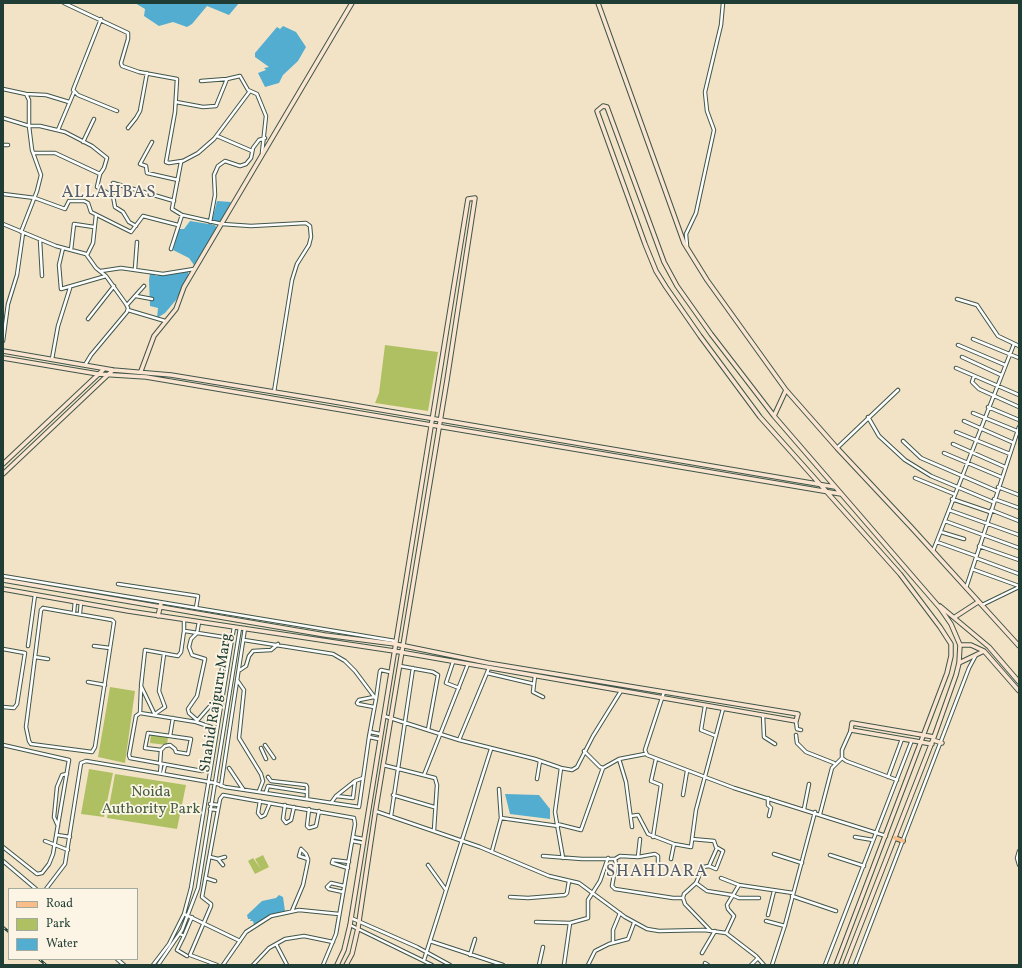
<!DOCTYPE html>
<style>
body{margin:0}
#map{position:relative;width:1022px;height:968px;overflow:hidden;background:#f3e3c6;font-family:Vollkorn,serif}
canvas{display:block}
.frame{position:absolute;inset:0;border:4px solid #1f3d34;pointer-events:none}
.legend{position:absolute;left:8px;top:888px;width:130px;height:72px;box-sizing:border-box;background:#fcf5e5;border:1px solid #a4ab9e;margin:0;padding:5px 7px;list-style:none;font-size:12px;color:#1f3d34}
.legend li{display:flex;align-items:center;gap:8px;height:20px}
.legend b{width:20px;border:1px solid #a4ab9e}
</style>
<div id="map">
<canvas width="1022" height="968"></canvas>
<div class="frame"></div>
<ul class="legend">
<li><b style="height:5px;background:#f8bd89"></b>Road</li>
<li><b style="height:11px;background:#afc063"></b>Park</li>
<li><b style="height:11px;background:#53add0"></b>Water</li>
</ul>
</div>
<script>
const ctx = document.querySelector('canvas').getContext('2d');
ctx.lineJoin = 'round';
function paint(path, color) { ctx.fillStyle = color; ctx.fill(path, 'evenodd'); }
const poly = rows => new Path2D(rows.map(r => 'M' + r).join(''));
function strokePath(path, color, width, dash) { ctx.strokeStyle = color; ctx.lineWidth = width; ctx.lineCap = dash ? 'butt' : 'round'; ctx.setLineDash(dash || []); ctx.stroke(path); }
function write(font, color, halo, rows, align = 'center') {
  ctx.font = font + ' Vollkorn,serif'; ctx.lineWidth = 3.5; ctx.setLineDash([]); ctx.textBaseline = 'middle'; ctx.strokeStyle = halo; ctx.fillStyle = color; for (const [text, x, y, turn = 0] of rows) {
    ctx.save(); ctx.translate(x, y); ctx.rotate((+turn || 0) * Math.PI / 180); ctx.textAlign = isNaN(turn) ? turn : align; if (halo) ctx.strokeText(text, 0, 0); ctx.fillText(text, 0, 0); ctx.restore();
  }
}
paint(poly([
 [385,345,438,352,428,411,375,403,379,393],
 [110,687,135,691,125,763,98,757],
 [151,735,168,737,167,745,150,743],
 [89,769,113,773,104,817,81,814],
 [115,774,186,785,177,829,107,818],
 [263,855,269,867,255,874,248,861,253,858,261,869,255,859]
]), '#afc063');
paint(poly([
 [135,3,239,3,229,15,207,6,192,24,187,27,173,22,159,26,144,16,145,9],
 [283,26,296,32,306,47,298,61,283,75,279,83,265,87,258,73,266,70,264,68,269,67,255,57,255,53,277,27,280,29],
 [217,201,231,202,221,222,212,221],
 [190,221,215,225,217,229,194,265,189,258,173,250,179,229,184,229],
 [188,272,189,276,176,300,165,313,157,318,158,308,150,306,149,280,150,273,157,276,159,273],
 [505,794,539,795,550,809,550,819,510,814],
 [279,895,283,897,285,911,272,915,254,925,253,921,250,921,251,919,248,919,247,915,262,901,276,898]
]), '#53add0');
const street = poly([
 [64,3,128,33,128,39,121,63,122,66,139,72,177,79,175,112,166,162,169,163,182,161],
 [101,19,73,90,78,95,117,111],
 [201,81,227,79],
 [3,89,26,94,46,95,69,102],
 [250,91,214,139,198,153,181,162,172,209,182,215,222,224,251,226,306,223,310,226,311,237,309,245,297,264,292,280,274,392],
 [26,94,29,100,29,126,40,126,65,132,92,146,107,158,104,168,100,174],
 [176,102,203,107,216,106,227,79,240,76,248,90,257,94,266,116,262,153],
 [3,118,29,126,32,150,41,175,37,191,21,232],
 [128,128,136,118,140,111,147,73],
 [58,130,74,92],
 [217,136,252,151],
 [83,142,94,119],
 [152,142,140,164,146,166,147,173,178,180],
 [3,145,8,145],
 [33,153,55,153,100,174,97,187,113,196,115,207,123,212,129,222,136,226],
 [113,183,174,201],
 [3,194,35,198,65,209,69,201,84,201,88,203,91,212,131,232,143,216,178,225],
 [210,222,215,195,214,175,218,166,225,161,240,166,246,164,251,158,253,148,259,140,265,138],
 [3,224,56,246,86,254,96,268,106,276,126,304,128,308,127,312,91,355,85,365],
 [40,240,42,276],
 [687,246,686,234,696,213,714,130,707,111,705,92,721,25,723,3],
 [63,248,59,265,61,289,106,276],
 [171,249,182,215],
 [71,250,74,224,94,227],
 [87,255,93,243,96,215],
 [135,269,137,242],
 [101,271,121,268,163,274,194,269],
 [136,296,152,299],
 [957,299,977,305,998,336,1019,346],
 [127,305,144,286],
 [128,310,165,321],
 [88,319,114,286],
 [973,339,1019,358],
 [3,341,8,304,17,275,23,233],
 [958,345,1005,365],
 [962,357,1001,375],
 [52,359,58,326,70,288],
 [956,368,1019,395],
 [974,376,972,382,979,389,1019,407],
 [988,407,1019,420],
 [973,413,1017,431],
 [868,417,879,436,905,460,931,476,993,502],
 [964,421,1014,443],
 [956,432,1010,454],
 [903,441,921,458,997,491],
 [953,444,1005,467],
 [837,448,898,390],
 [944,453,1001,477],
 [915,478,954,494],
 [998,487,1019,495],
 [952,499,990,512],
 [994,499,1019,508],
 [949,510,1019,535],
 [991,510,1019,521],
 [945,521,1019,548],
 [941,532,964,539],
 [937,542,976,556],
 [979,546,1019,560],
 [933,551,1014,344],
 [976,558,1019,574],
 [972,569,1019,586],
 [3,576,395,641],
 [118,584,198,596,196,608],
 [966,588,1019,427],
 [982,605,1019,587],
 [43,608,112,620,114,622,95,747,92,752,31,744,29,741,26,727,41,610,43,608],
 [74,612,75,601],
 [80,613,81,602],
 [185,631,223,637,226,640,218,697,196,722],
 [244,640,333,654,345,661,355,671,376,699,369,737,379,739],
 [28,646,35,595],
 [94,646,110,648],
 [3,649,25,653,17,704,14,708,3,707],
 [35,657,48,659],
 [453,662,446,683,459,688],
 [400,666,433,672,438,675,428,730],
 [240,670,246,666,249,656,253,651,271,650,278,644],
 [381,670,390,672],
 [487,673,534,684],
 [535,676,533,692,543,697],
 [237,680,244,690,239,738,261,774,263,781,259,791],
 [88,682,105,685],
 [664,692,645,750,647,755,734,788,886,836],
 [374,697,359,700,357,703,358,704,374,707],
 [376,699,380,671],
 [705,706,701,730,716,736],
 [140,713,196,722,211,727,205,769,202,771,130,758,129,755,136,716,140,713],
 [140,713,141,688],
 [155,714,165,707,159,691,164,654],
 [155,715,141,686,145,650,178,656,181,652,184,631,184,619],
 [763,715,764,737,775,744],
 [384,716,459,740,535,759,561,768,572,770,577,767,593,736,621,691],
 [197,720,189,713,188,709,197,696,205,659,192,655,189,647,191,639,197,633,199,622],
 [796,721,797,729,801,730],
 [851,730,842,750,842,758,846,761,897,780],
 [370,732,380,734],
 [796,735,797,743,806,752,834,763],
 [170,736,191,739,188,754,176,752,175,749,170,745,165,746,161,750,145,748,148,733,170,736,173,718],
 [459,740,489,668],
 [3,745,69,760,53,854,49,864,42,873,37,874,3,847],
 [265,745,274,758],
 [261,748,266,759],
 [584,751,600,767,603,768,619,759,645,754],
 [619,759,626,782,632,827],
 [160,764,161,750],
 [383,765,435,778,437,785,434,830],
 [229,768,243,789],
 [160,773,161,764],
 [163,774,165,765],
 [424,775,468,664],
 [268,777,271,781,306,785,307,787,307,799],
 [888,777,902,739],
 [537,779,540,761],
 [221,786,245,628],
 [499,789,501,818,558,826],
 [266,792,268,786,307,792],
 [393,795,434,807],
 [683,795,687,771],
 [336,796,353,798,355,781],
 [768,798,768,805,771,808,769,816],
 [260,801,258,813,261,817,265,815,270,803],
 [331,803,336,796,355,781,363,778],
 [210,804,219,805],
 [285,805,283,819,286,823,291,820,294,807],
 [210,809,218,810],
 [309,809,307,826,309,828,316,826,319,811],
 [804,809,809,784],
 [375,811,480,847,549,876,579,883,625,917,647,929,659,931,704,930,726,933,756,956,764,965],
 [820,814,832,768,842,758],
 [391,816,413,668],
 [631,816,638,815,648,834,674,844,691,847,696,810,723,709],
 [557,824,555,812,561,768],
 [58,826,54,817,57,787,62,775,67,774],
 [57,835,70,837],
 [353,837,363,839],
 [653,837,661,785,651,781,656,759],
 [855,837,873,840],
 [640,839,638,857,655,854,658,856,658,863],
 [692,839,714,841,716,847,723,851,716,869,709,866],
 [45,841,68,850],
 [352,841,363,843],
 [492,851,501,818],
 [1019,851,1017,858,1019,865],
 [774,854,802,863],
 [830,855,864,866],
 [543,856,582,859,615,859,616,864,612,886,615,889,673,898,683,898],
 [210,857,218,859,223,865],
 [563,858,557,824,581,830,603,768],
 [218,859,225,857],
 [615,859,620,856,638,857],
 [671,859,674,844],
 [3,861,36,889],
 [428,865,446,890],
 [348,868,332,863,333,860,349,862],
 [206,878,215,881],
 [721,878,739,885,793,893],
 [696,883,707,891,732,895,739,898,759,898],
 [46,889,65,864,81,763,86,761,163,774,215,783,225,787,359,807,369,737],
 [343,892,329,889,327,887,331,883,344,886],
 [792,896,836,911],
 [510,897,528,898,565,895,567,893,569,881],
 [292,911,303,885,308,861,308,859,306,854,301,849,299,856,308,859],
 [184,914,240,941],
 [768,915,774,891],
 [351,918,417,947,450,965],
 [766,921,785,926],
 [536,922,570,923],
 [350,925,432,965],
 [710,930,685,904,683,898,684,894,696,883,703,867,709,866,717,848],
 [726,933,734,916,728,909,727,905,739,885],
 [180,934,184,936,192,917],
 [184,936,177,950,187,956],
 [430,941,503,965],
 [613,943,613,930,620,913],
 [276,944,287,965],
 [702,953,715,931],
 [470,955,475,939],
 [117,959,124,965],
 [424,960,491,749],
 [705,963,708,965],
 [153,965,169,944,184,914,191,888,234,627],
 [158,965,182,930,198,888,240,628],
 [217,965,190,955,211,906,211,904,202,897,220,799,223,795,354,818,355,824,336,934,323,965],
 [223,965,246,932,271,916,299,910,339,914],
 [253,965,269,948,285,939,304,936,333,942],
 [539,965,543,947],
 [564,965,570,923,588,918,588,900,600,881,608,858],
 [588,965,595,951,609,944,628,939,634,923],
 [751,965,758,958],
 [772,965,785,925,815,812],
 [825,965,912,740],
 [855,965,969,668,976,655]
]);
const secondary = poly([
 [598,3,684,243,707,280,786,390,837,448,911,527,1019,646],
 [3,351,113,370,171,375,329,401,835,487],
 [3,358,98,374,146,377,841,494],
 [141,371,154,336,176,309,184,287,352,3],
 [774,416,786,390],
 [3,464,104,369],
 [3,474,113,370],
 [3,580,325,635,395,644,488,663,798,714,796,721,394,651,128,611,3,589],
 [940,606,989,647,1019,682],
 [158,616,161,603],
 [955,617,978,602],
 [960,645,971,645,984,651,1019,691],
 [959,663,984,651],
 [933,740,942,743],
 [932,744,851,730,852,723,934,737],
 [337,965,344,950,350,925,468,199,475,198,447,380,375,814,358,928,352,954,346,965],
 [836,965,947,673,951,656,951,644,940,627,900,574,760,417,700,336,666,287,656,271,645,244,597,111,603,106,607,107,664,262,677,286,711,334,774,416,940,608,951,624,960,645,959,663,956,675,934,737,845,965]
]);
const primary = poly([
 [895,838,903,841]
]);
strokePath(street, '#3f564a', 4.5);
strokePath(secondary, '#3f564a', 5.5);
strokePath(primary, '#3f564a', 6);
strokePath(street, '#fff', 2.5);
strokePath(secondary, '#fce5d0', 3.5);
strokePath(primary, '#f8bd89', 4);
const rail = poly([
 [3,927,9,932],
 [39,959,46,965]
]);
strokePath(rail, '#1f3d34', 2.5);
strokePath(rail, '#fcf5e5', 1, [3]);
write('15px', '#1f3d34', '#fcf5e5', [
 ["Shahid Rajguru Marg",217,703,-81]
]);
write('15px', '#435e40', '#fcf5e5', [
 ["Noida",151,793],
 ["Authority Park",151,810]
]);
ctx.letterSpacing = '1px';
write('17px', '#555c6a', '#fcf5e5', [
 ["ALLAHBAS",109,194],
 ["SHAHDARA",657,873]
]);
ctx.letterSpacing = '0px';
</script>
